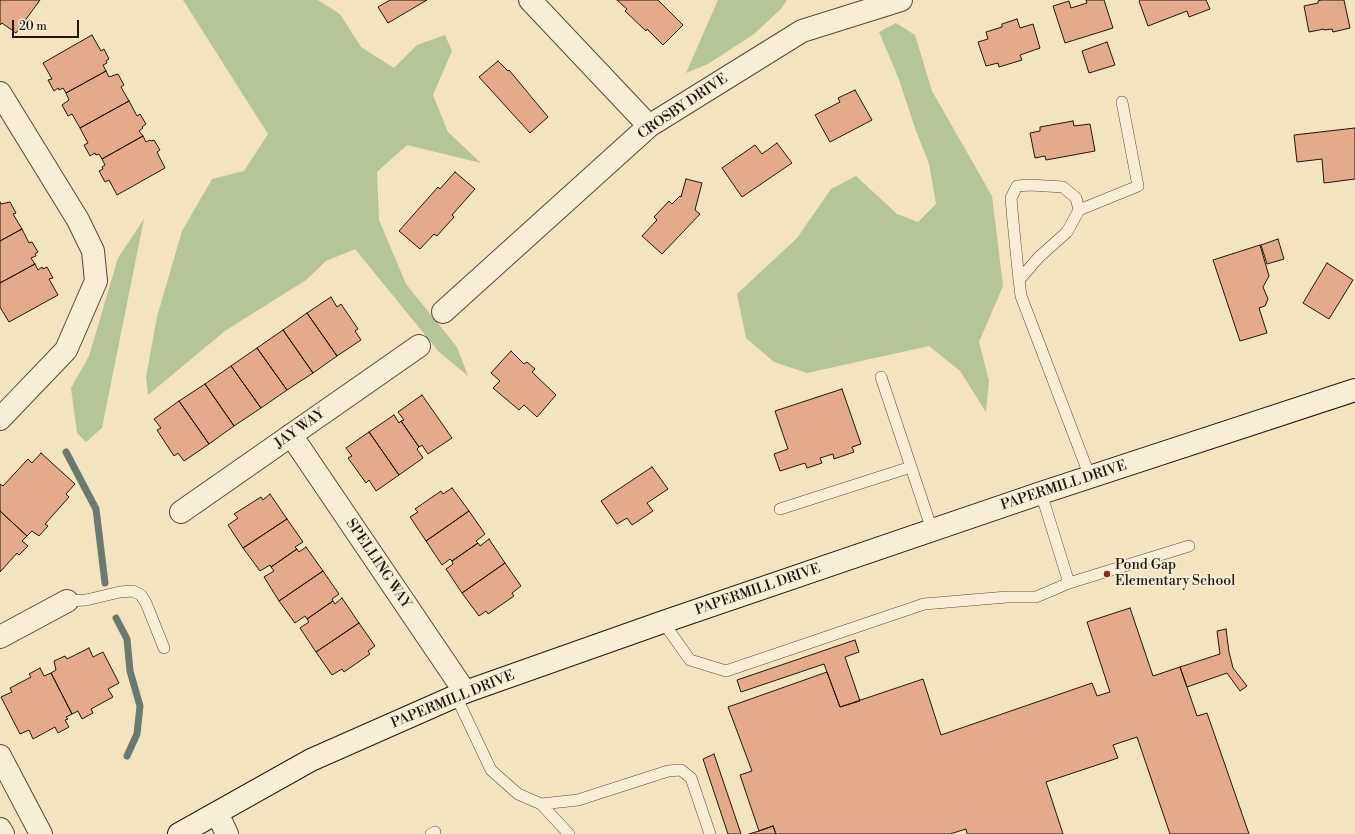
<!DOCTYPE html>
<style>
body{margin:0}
#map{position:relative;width:1355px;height:834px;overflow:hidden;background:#f4e3bf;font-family:"Libre Bodoni",serif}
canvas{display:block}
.scale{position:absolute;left:12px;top:20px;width:67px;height:18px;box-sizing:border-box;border:2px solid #211510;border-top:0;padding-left:5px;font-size:12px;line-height:14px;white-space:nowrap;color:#211510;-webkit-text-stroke:3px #f8edd5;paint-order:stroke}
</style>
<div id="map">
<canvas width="1355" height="834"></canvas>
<div class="scale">20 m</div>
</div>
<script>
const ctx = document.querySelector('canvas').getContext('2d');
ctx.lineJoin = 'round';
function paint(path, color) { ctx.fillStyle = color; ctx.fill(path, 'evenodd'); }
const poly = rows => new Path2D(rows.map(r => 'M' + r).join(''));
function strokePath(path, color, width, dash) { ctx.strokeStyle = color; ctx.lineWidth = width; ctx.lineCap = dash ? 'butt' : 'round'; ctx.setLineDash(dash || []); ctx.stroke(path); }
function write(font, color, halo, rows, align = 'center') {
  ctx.font = font + ' "Libre Bodoni",serif'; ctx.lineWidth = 3.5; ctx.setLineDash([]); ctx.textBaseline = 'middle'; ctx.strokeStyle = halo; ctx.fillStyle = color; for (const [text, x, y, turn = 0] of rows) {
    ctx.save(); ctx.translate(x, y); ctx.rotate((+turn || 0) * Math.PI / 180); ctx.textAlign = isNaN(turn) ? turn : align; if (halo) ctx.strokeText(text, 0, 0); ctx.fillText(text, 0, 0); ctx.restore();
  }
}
paint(poly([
 [183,0,318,0,340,14,361,47,394,68,417,45,445,35,452,51,433,95,448,132,481,163,407,145,377,172,379,220,406,284,457,347,468,376,439,352,355,249,326,261,306,280,225,331,148,395,146,377,157,317,182,231,212,179,244,171,268,134],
 [718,0,787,0,781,9,754,34,708,64,686,73],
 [896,23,915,35,932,91,992,196,1003,286,979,342,989,381,986,412,960,371,929,346,807,373,774,362,746,338,737,294,797,238,831,189,856,176,897,214,918,222,936,204,929,164,915,128,898,77,879,32],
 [144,219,102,428,86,442,77,433,71,388,89,356,118,258]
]), '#b5c597');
strokePath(poly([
 [66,452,96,509,105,583],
 [116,618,127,639,130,671,140,706,137,734,127,756]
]), '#6b7a71', 7);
const building = poly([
 [0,0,40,0,16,33,2,23,0,25,0,0],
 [390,0,427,0,388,23,378,7,390,0],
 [617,0,658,0,683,25,663,45,647,29,646,31,625,11,627,9,617,0],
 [1086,0,1104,0,1113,28,1065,43,1053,6,1069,1,1071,8,1087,3,1086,0],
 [1140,0,1206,0,1210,9,1189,17,1187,11,1148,26,1139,1,1140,0],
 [1321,0,1344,0,1350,28,1333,32,1332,29,1324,30,1324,29,1309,32,1304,6,1318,3,1318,1,1321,0],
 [1017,19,1020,28,1033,24,1040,48,1020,55,1022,60,999,67,998,63,986,66,978,42,988,39,986,32,1002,27,1002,24,1017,19],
 [92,35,101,51,104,49,109,59,106,61,107,63,103,65,106,71,66,93,63,88,59,90,58,88,54,91,48,80,52,79,43,63,92,35],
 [1107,42,1115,65,1089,73,1082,51,1107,42],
 [498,61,508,71,509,70,548,117,530,133,479,77,498,61],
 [106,71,109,77,118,74,124,85,121,87,129,101,80,128,72,114,68,116,62,105,69,100,66,93,106,71],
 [855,90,872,120,830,142,815,115,840,102,838,98,855,90],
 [129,101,137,116,140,114,146,124,142,127,143,128,139,131,143,136,102,159,99,154,96,155,95,153,90,156,84,145,88,143,80,128,129,101],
 [1073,121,1074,126,1090,124,1095,151,1046,160,1045,156,1035,158,1030,133,1040,131,1040,127,1073,121],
 [1355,128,1355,179,1324,183,1322,159,1297,162,1294,135,1355,128],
 [143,136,146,142,150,140,151,141,154,140,160,150,157,152,165,168,117,195,109,180,105,182,99,171,103,169,102,167,105,165,102,159,143,136],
 [777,143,792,163,742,197,722,168,755,145,762,154,777,143],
 [455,172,475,189,452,215,454,217,437,236,434,234,420,249,399,231,438,187,440,189,455,172],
 [686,179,702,183,695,210,700,214,662,254,642,236,657,220,654,217,669,201,672,204,680,196,681,197,686,179],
 [0,202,1,204,10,202,16,213,13,214,22,229,0,241,0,202],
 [22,229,29,243,32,242,38,252,35,254,36,256,31,258,35,264,0,283,0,241,22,229],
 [1278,239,1284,259,1267,264,1261,245,1278,239],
 [1260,245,1269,276,1263,287,1268,299,1265,306,1259,308,1267,333,1240,341,1213,260,1260,245],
 [1327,263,1353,280,1329,319,1303,303,1327,263],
 [35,264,38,270,42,267,43,269,47,267,53,278,49,279,58,295,9,322,0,307,0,283,35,264],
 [331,297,337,307,341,304,358,329,355,331,361,340,337,356,307,313,331,297],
 [307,313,337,356,313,373,283,330,307,313],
 [283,330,313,373,287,390,257,348,283,330],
 [257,348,287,390,261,408,231,366,257,348],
 [511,351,524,364,527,362,535,369,532,372,556,395,537,417,524,405,519,410,493,388,500,381,491,373,511,351],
 [231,366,261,408,234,426,205,384,231,366],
 [205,384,234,426,209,444,179,401,205,384],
 [842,389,861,444,852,447,854,452,834,459,833,454,820,458,822,463,807,468,805,463,780,471,774,454,788,449,775,411,842,389],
 [422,395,452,438,428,454,422,445,419,447,401,421,404,420,398,412,422,395],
 [179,401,209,444,184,461,178,453,174,456,157,430,161,428,154,419,179,401],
 [394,415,399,423,401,421,419,447,417,449,423,458,399,475,369,432,394,415],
 [369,432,399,475,376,491,369,480,366,483,348,458,352,456,346,448,369,432],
 [41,453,75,484,66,494,69,497,45,524,48,526,39,536,32,531,27,536,0,511,0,484,3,486,28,459,32,463,41,453],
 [652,467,668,489,647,503,653,511,632,525,627,518,617,524,601,501,652,467],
 [452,488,469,511,426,541,410,517,418,512,415,509,441,491,443,494,452,488],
 [270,494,287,519,243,548,228,525,238,518,234,514,261,497,263,500,270,494],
 [0,511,27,536,22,541,28,546,19,555,17,553,0,572,0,511],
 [469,511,485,534,476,541,478,543,452,561,450,559,442,565,426,541,469,511],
 [287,519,303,542,295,547,297,549,271,567,270,565,260,571,243,548,287,519],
 [489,539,505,563,462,593,446,569,453,564,452,561,478,543,480,546,489,539],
 [306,547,323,571,279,601,264,577,274,571,271,567,297,549,299,552,306,547],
 [505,563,521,586,512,593,514,596,488,614,486,611,479,616,462,593,505,563],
 [323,571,339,594,332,599,333,601,307,619,305,616,295,623,279,601,323,571],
 [342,598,359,623,316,652,300,628,309,622,307,619,333,601,335,604,342,598],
 [1130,608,1153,676,1180,667,1197,716,1207,713,1249,834,1170,834,1137,737,1113,745,1118,758,1046,782,1063,834,967,834,966,829,950,834,776,834,773,826,759,831,740,775,752,771,728,707,827,672,840,707,923,679,941,735,1092,683,1097,696,1110,692,1087,622,1130,608],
 [359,623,375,646,368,651,370,654,344,672,342,669,332,675,316,652,359,623],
 [1226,629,1229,652,1233,668,1247,686,1240,691,1227,673,1187,687,1180,667,1220,654,1217,631,1226,629],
 [855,640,859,652,845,657,860,701,840,707,824,664,741,692,737,680,855,640],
 [89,648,93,657,103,652,119,683,108,689,113,697,91,709,93,713,82,719,78,711,72,714,51,673,56,670,54,661,65,656,67,659,89,648],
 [40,668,44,676,51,673,72,714,66,717,68,719,65,720,69,727,58,733,55,727,33,739,29,730,20,734,1,697,12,692,10,688,31,677,29,674,40,668],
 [714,754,741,834,728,834,703,759,714,754],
 [773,826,776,834,749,834,759,831,773,826]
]);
paint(building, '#e3ab8b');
strokePath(building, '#211510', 1);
const service = poly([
 [1079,210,1138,186,1122,102],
 [1019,280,1039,257,1067,232,1079,210,1076,198,1063,187,1030,185,1017,186,1011,198,1013,221,1019,280,1021,296,1090,477],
 [881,377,932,530],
 [1041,493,1069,583,1189,546],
 [780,509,911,467],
 [67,601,86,600,120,592,133,591,141,595,146,603,164,648],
 [663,622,690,660,726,671,924,604,1007,597,1036,597,1069,583],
 [456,696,491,770,518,794,541,804,569,834],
 [541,804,578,800,668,771,681,770,691,778,710,834],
 [431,834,435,832]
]);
const minor = poly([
 [530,0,649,126],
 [0,93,78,220,93,251,96,281,66,350,0,419],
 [443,312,649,126,802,31,901,0],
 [291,435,465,692],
 [181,512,419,346],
 [0,637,67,601],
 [0,756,41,834],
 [217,813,227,834],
 [0,829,3,834]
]);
const secondary = poly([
 [179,834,311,760,465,692,663,622,1041,493,1355,390]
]);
strokePath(service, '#56483c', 12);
strokePath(minor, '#56483c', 24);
strokePath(secondary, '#211510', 24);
strokePath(service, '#f8edd5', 11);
strokePath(minor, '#f8edd5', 22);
strokePath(secondary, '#f8edd5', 22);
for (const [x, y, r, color] of [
 [1107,574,4,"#8f2418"]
]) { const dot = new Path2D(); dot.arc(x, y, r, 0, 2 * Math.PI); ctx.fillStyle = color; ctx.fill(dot); strokePath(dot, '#f8edd5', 1.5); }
write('14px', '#211510', '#f8edd5', [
 ["CROSBY DRIVE",683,107,-34],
 ["JAY WAY",300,429,-35],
 ["PAPERMILL DRIVE",1064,486,-18],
 ["SPELLING WAY",378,564,56],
 ["PAPERMILL DRIVE",758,590,-19],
 ["PAPERMILL DRIVE",453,700,-22]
]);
write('14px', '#211510', '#f8edd5', [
 ["Pond Gap",1115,566],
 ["Elementary School",1115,582]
], 'left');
</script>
